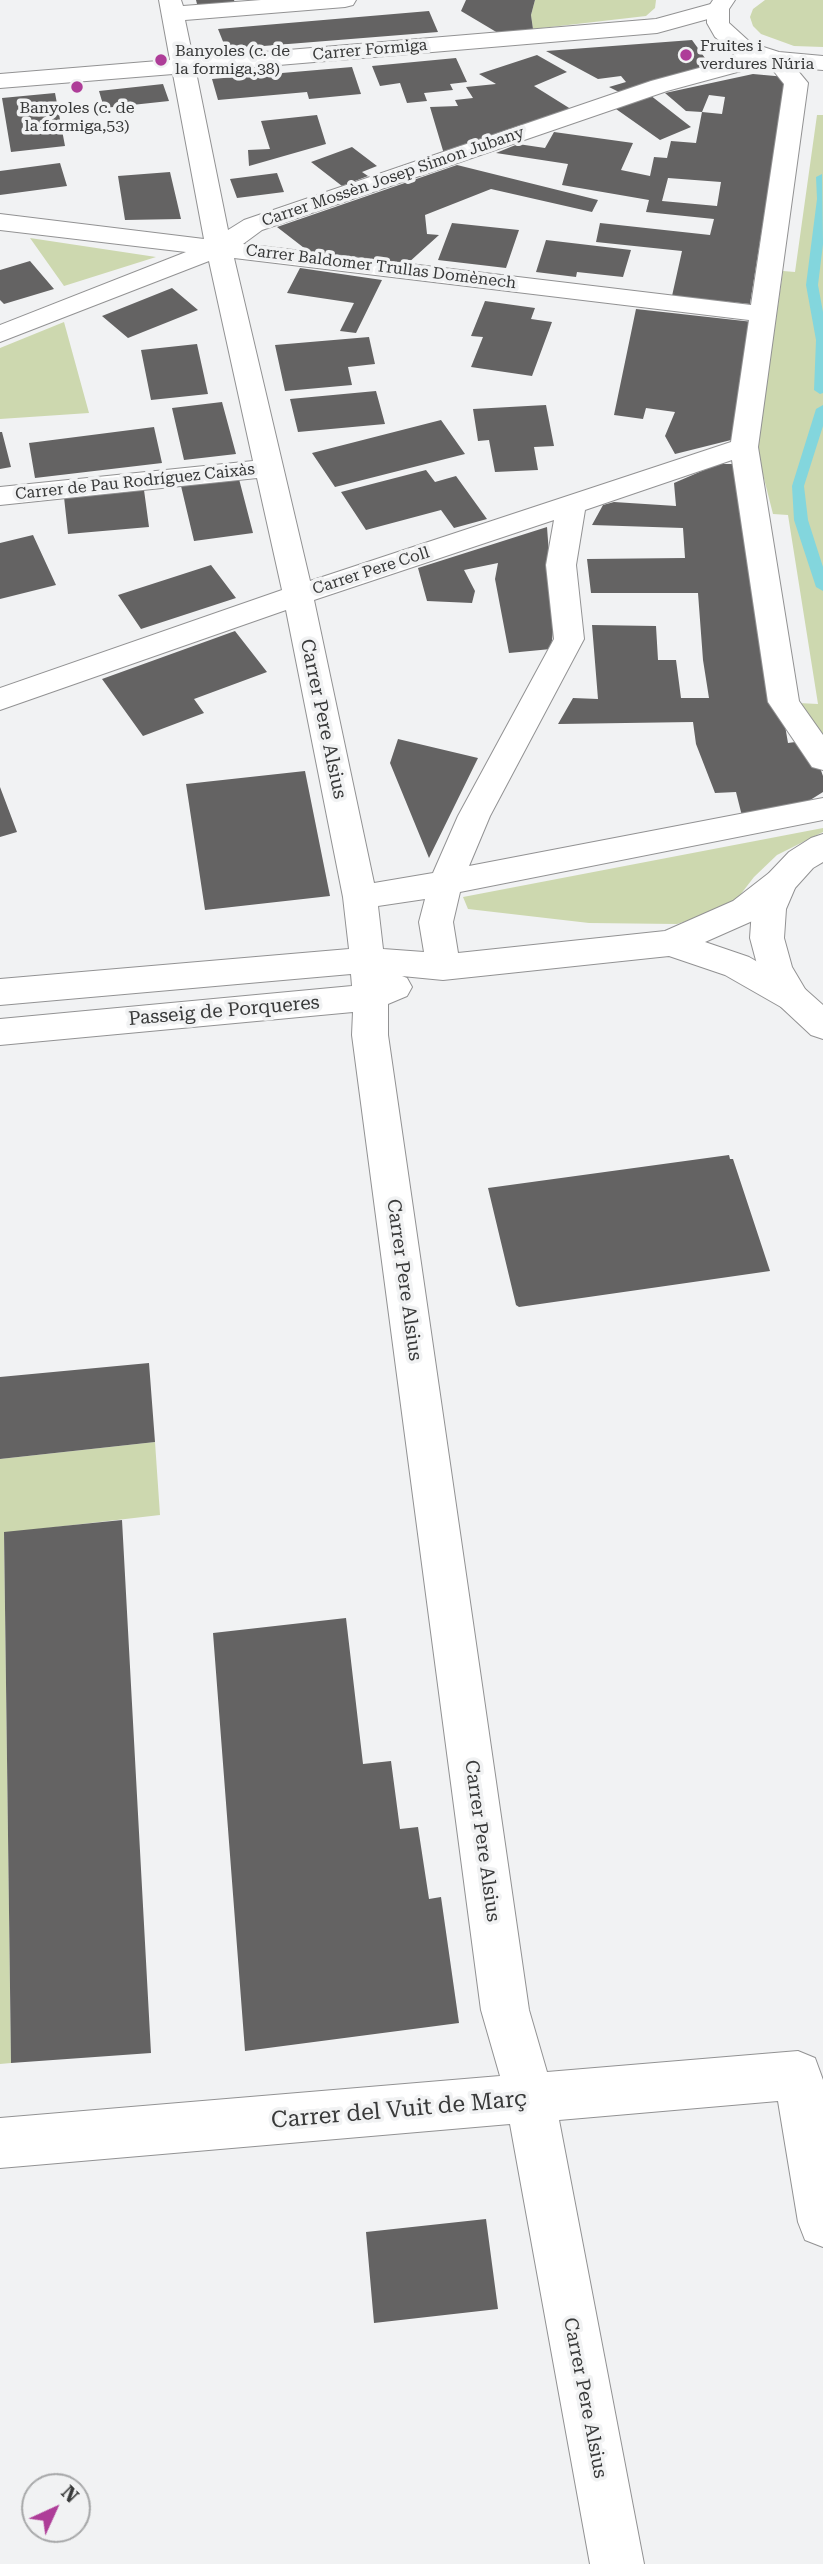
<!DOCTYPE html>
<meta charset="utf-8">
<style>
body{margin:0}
#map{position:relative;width:823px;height:2564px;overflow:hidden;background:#f1f2f3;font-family:"Roboto Serif",serif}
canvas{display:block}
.north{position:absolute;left:21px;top:2473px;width:70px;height:70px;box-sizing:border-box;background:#f1f2f3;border:2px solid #a7a8a9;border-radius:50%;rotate:45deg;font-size:19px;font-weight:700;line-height:28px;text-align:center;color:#383939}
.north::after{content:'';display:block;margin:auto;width:24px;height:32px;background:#ae3d98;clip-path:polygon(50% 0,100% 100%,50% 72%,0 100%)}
</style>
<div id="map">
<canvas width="823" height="2564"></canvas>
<div class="north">N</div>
</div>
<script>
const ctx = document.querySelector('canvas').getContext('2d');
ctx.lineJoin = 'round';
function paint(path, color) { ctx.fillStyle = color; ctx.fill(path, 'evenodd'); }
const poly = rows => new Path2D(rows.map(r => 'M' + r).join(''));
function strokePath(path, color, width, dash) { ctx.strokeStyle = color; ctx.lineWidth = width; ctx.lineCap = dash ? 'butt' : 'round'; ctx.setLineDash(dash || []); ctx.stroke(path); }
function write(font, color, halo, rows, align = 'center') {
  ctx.font = font + ' "Roboto Serif",serif'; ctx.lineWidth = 7; ctx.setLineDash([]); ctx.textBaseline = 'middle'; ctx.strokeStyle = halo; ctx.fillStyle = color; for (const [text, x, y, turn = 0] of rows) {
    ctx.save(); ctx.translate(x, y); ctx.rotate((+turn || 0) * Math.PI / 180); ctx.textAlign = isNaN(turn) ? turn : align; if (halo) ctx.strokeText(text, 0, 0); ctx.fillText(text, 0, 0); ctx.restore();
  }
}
paint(poly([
 [535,0,656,0,655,8,646,16,533,29,531,15],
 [765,0,823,0,823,47,794,46,761,34,753,26,750,17,753,9],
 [817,115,823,115,823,737,798,703,818,704,788,515,773,514,757,451,783,271,795,272],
 [30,238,156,257,64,286],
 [64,322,89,413,0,419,0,348],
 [823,828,823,832,777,855,754,877,730,908,677,924,589,923,468,909,463,897],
 [155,1442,160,1515,4,1533,11,2063,0,2064,0,1459]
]), '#cdd8af');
paint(poly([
 [822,174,823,244,818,285,823,312,823,393,820,394,814,390,816,340,806,285,817,199,816,177,822,174],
 [823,405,823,426,804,486,808,520,823,567,823,591,816,587,794,520,792,486,816,409,823,405]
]), '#83d6dd');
paint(poly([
 [196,0,234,0,236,5,198,8],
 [466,0,535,0,531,15,533,29,498,33,461,11],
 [429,11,438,32,226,49,218,29],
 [692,40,710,65,623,94,609,87,626,82,621,76,598,79,546,51],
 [537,55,567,72,534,86,574,111,444,154,430,107,458,106,455,100,473,98,466,87,496,84,479,74],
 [456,58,467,82,450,84,453,90,424,93,427,101,407,103,400,83,380,86,372,66],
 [352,67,361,94,309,99,307,92,218,100,212,79],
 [753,74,786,77,750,304,672,296,682,251,596,242,600,223,710,235,714,219,646,212,649,200,562,185,568,164,496,153,518,144,545,148,554,132,633,143,621,170,650,176,654,157,667,158,671,141,696,143,702,112,722,114,725,97,709,95,702,112,686,111,665,93],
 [668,178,721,182,717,206,662,201],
 [163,84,169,101,104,108,99,91],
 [55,93,65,146,11,152,2,98],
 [650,95,691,127,660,140,616,109],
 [317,115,326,144,249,166,248,150,270,149,261,121],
 [352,147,377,166,362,172,368,176,342,186,311,162],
 [60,163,67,186,0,195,0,171],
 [457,165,598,200,592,212,491,189,425,215,427,234,439,235,407,264,308,251,277,227],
 [170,172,181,219,125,220,118,176],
 [277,173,284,192,237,198,230,179],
 [452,223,519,230,506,268,438,260],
 [546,240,631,250,623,277,577,272,576,277,536,272],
 [30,261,54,289,4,304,0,300,0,270],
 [300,268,382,280,356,333,340,331,354,303,287,293],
 [172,288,198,310,128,338,102,316],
 [485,301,535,308,531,319,552,322,532,376,471,367,483,337,471,336],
 [636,309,753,322,731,440,675,454,665,436,675,412,646,408,643,419,614,415],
 [369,337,375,364,348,367,352,385,285,391,275,345],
 [197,344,208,394,151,400,141,350],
 [376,391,385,424,298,432,290,399],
 [222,402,236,454,184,460,172,408],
 [546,405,554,446,534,447,538,470,495,472,489,440,478,441,473,409],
 [441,420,465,454,335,487,312,453],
 [154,427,162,463,35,478,29,443],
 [0,432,2,432,11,467,0,469],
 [718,464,740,464,788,743,810,740,823,776,823,792,807,802,742,816,736,792,715,793,696,744,693,722,558,724,573,698,598,699,592,625,656,626,658,660,676,660,681,698,709,698,703,660,698,593,591,593,587,559,685,558,683,528,592,525,603,505,614,502,676,506,674,483],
 [426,470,435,482,456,476,487,519,454,528,441,510,366,530,341,492],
 [239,479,253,533,194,541,181,486],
 [144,490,149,527,68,534,64,497],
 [547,527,554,622,551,649,509,653,495,579,498,563,464,570,475,591,472,603,427,601,418,568],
 [33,535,56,585,0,599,0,543],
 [211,565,236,598,141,629,118,595],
 [235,631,267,672,194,699,204,713,143,736,102,679],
 [398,739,478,758,429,858,390,763],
 [305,771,330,896,205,910,186,784],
 [0,787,17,832,0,837],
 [729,1155,730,1159,733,1159,770,1271,519,1307,516,1305,488,1188],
 [149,1363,155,1442,0,1459,0,1377],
 [122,1520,151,2053,11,2063,4,1532],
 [346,1618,363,1764,391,1761,400,1829,418,1827,429,1899,441,1897,459,2023,245,2051,213,1633],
 [486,2219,498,2309,374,2323,366,2232]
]), '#646363');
const minor = poly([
 [159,0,181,0,183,6,261,0,356,0,353,5,345,7,185,20,193,58,656,19,718,2,726,4,729,9,726,14,657,33,196,72,228,230,244,220,651,81,725,61,744,47,752,45,760,47,764,52,741,71,667,91,262,230,243,244,751,305,784,84,764,59,768,54,784,54,808,83,758,447,799,701,823,735,823,770,812,767,768,702,732,460,585,510,576,565,584,639,490,816,469,866,823,798,823,820,460,892,453,922,458,953,665,931,733,901,769,873,781,870,793,873,798,882,793,891,757,919,705,942,749,957,805,989,810,998,805,1007,793,1011,781,1007,725,975,669,956,443,980,402,976,407,978,412,987,407,996,388,1004,388,1035,529,2010,547,2072,798,2051,815,2058,823,2080,823,2247,805,2240,798,2222,778,2101,559,2120,644,2564,590,2564,510,2124,0,2168,0,2118,500,2076,481,2010,352,1035,353,1012,0,1045,0,1019,352,986,351,974,0,1005,0,979,349,949,343,897,286,610,0,710,0,688,282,590,257,478,0,505,0,487,253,461,209,261,0,342,0,325,186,252,0,230,0,214,204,239,173,74,0,88,0,74,170,60,159,0],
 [234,258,749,320,731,442,310,581,234,258],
 [554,520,546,565,554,639,458,816,433,873,374,883,314,600,554,520],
 [425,899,419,922,424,952,383,949,378,906,425,899]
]);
const major = poly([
 [713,0,735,0,729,9,729,23,751,43,779,52,823,56,823,70,776,66,735,53,715,37,707,23,707,9,713,0],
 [823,834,823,862,813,868,795,888,786,909,784,938,792,967,805,989,823,1005,823,1039,811,1035,781,1007,758,968,750,938,752,909,769,873,789,852,811,838,823,834]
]);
strokePath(minor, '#929293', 2);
strokePath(major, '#929293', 2);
paint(minor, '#fff');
paint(major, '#fff');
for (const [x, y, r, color] of [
 [686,55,7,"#ae3d98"],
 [161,60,7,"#ae3d98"],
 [77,87,7,"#ae3d98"]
]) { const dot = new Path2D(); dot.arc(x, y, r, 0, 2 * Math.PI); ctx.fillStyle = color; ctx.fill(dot); strokePath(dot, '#f1f2f3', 2.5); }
write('16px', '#383939', '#f1f2f3', [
 ["Fruites i",700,46],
 ["verdures Núria",700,64],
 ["Banyoles (c. de",175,51],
 ["la formiga,38)",175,69],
 ["Banyoles (c. de",77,108,"center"],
 ["la formiga,53)",77,126,"center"]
], 'left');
write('16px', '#383939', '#f1f2f3', [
 ["Carrer Formiga",370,50,-5],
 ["Carrer Mossèn Josep Simon Jubany",393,177,-19],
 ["Carrer Baldomer Trullas Domènech",381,267,7],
 ["Carrer de Pau Rodríguez Caixàs",135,482,-6],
 ["Carrer Pere Coll",371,571,-18]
]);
write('19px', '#383939', '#f1f2f3', [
 ["Carrer Pere Alsius",323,719,78],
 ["Passeig de Porqueres",224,1011,-5],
 ["Carrer Pere Alsius",404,1280,82],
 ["Carrer Pere Alsius",482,1841,82],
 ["Carrer Pere Alsius",585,2398,79]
]);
write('23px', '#383939', '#f1f2f3', [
 ["Carrer del Vuit de Març",399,2110,-5]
]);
</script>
